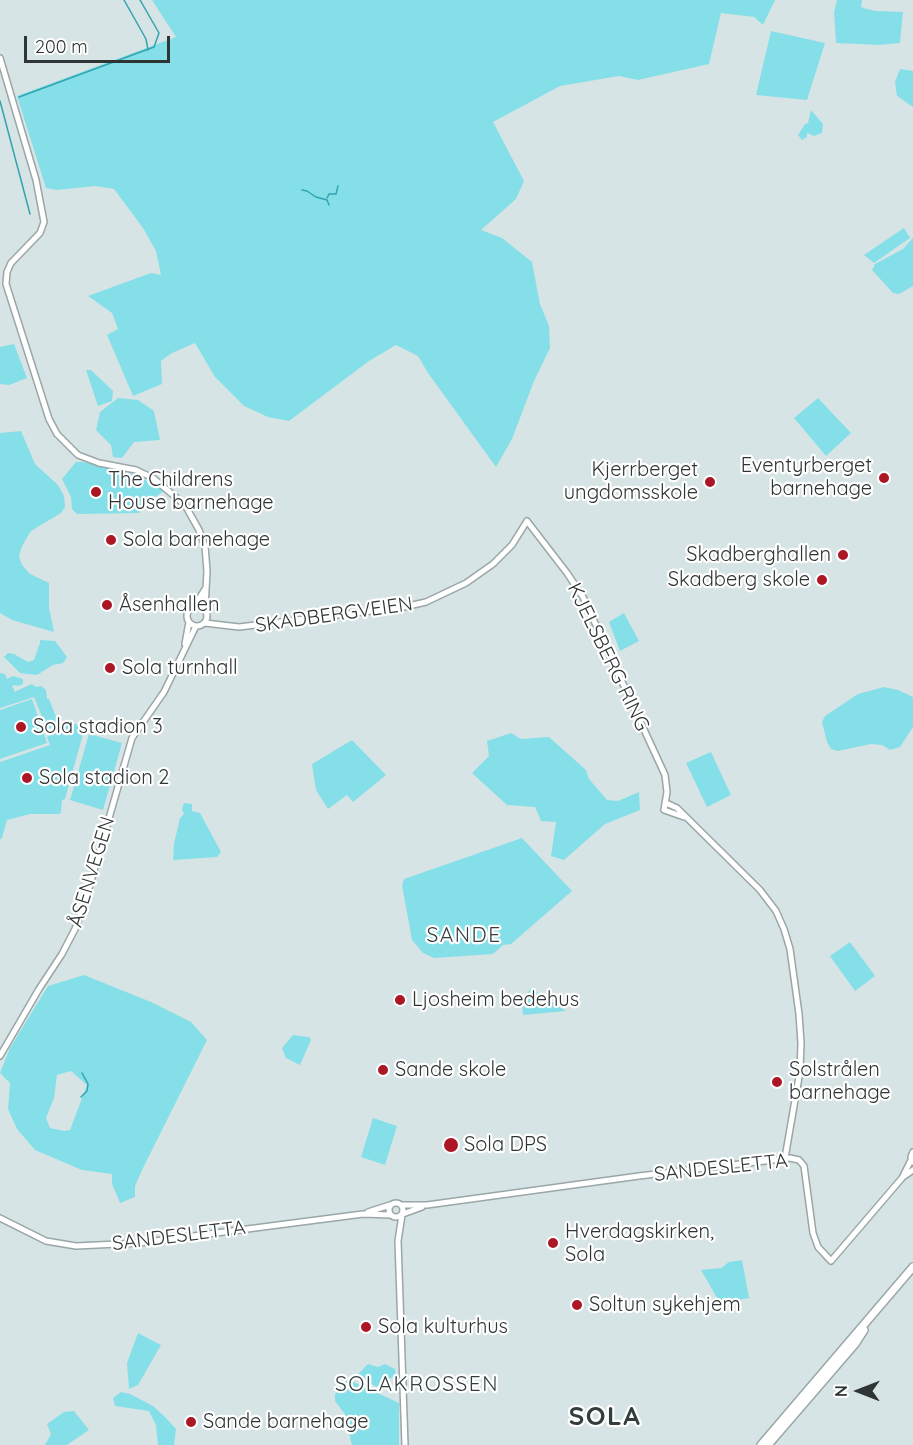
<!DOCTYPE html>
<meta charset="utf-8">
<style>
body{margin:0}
#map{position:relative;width:913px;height:1445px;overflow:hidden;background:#d7e4e5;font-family:Quicksand,sans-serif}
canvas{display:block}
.north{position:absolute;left:829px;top:1361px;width:60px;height:60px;-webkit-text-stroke:4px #fff;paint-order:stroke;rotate:270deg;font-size:16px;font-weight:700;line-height:24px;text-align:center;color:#2f3434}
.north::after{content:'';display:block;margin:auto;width:21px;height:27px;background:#2f3434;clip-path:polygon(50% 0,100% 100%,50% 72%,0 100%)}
.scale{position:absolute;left:24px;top:36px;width:146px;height:27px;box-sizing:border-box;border:3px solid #2f3434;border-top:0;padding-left:8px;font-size:18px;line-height:21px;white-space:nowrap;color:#2f3434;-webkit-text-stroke:4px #fff;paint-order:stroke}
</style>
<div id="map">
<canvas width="913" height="1445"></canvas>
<div class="north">N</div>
<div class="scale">200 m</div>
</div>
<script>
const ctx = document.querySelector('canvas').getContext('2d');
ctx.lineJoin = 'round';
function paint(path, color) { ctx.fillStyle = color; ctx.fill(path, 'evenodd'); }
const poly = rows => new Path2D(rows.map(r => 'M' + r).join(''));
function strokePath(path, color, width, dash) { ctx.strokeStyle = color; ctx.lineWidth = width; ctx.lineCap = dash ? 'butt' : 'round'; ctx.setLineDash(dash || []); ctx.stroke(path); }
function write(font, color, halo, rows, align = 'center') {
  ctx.font = font + ' Quicksand,sans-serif'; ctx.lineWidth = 4.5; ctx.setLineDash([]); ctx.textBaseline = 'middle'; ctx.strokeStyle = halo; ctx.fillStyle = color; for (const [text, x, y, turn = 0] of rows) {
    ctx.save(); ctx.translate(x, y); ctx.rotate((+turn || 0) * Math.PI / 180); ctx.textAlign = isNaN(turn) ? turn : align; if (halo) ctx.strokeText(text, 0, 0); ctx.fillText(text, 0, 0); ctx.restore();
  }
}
paint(poly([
 [152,0,775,0,763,25,754,17,721,13,709,64,638,80,619,76,560,86,493,122,524,181,516,199,481,230,502,238,532,262,540,304,549,326,550,348,534,381,512,439,496,467,428,373,418,356,396,345,369,361,289,421,268,417,244,406,215,377,195,343,172,353,161,361,162,384,133,396,107,335,118,329,112,313,88,296,151,273,161,275,156,251,143,228,114,189,95,186,57,190,46,188,17,96,176,37],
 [837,0,862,0,861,7,867,9,876,11,903,12,900,43,879,45,836,43,834,12],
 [771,31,825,43,807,100,756,95],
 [900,69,913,71,913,107,897,96,895,82],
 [811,110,823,124,822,133,814,136,807,133,807,137,802,140,798,135,805,124,808,123],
 [904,228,910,238,874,263,864,255],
 [913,238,913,286,899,294,893,293,872,270,875,264,903,249],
 [14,344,27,378,9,385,0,384,0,347],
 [86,370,91,370,113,391,112,401,98,406],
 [118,398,138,400,154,411,160,440,134,442,122,458,113,457,111,445,96,430,100,412],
 [818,398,851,433,826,456,794,418],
 [21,431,35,464,58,485,64,496,65,507,61,513,31,531,22,546,19,556,22,565,30,574,49,583,49,608,54,632,12,620,0,613,0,433],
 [76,462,84,462,136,475,165,490,144,505,139,513,77,514,72,509,71,497,62,479],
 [624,613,639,641,620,651,609,622],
 [40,640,55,641,67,657,63,663,53,665,37,675,20,673,4,657,8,653,14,654,28,662,34,660,40,643],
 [0,673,5,674,7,679,13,676,23,679,23,684,18,686,14,685,12,687,14,689,14,692,32,684,36,687,41,686,46,690,47,699,49,699,59,724,47,729,34,697,0,708],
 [884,687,898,690,913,697,913,727,900,747,890,750,882,745,871,744,838,751,831,749,827,742,822,722,825,716,858,694],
 [32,699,47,743,0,759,0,710],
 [69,722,85,727,65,799,62,800,61,813,58,814,30,814,7,820,2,838,0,840,0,762,50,745,47,737],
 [511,733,521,739,549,737,586,770,589,779,607,800,618,801,639,792,640,810,605,824,564,860,551,856,556,822,541,821,535,807,507,805,472,773,489,756,487,741],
 [89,734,122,743,103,810,70,800],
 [352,740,386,775,353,802,347,795,328,809,316,790,312,764],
 [711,752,731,795,707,807,686,763],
 [184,803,192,804,192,811,200,813,221,852,217,857,173,860,174,844,180,818,184,814,182,809],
 [522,838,572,891,511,944,503,945,493,954,434,958,423,953,412,940,402,885,404,879],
 [850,942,875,976,855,991,830,956],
 [84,975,151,1002,191,1022,207,1040,143,1168,135,1186,135,1197,120,1203,112,1184,112,1174,82,1170,35,1150,17,1129,8,1109,10,1083,0,1073,10,1048,48,986],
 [71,1071,87,1085,70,1130,64,1131,50,1128,46,1118,54,1098,57,1075],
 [531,988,566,1011,523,1015,522,1000],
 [293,1035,309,1037,311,1040,300,1065,286,1058,282,1048],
 [373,1118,397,1126,385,1165,361,1157],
 [742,1260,749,1298,720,1303,701,1270,721,1268,729,1262],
 [138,1333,161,1345,138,1385,129,1389,127,1363],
 [368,1364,378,1367,385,1364,395,1369,396,1375,376,1387,357,1375],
 [347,1379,399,1403,399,1445,352,1445,349,1434,350,1421,335,1401,335,1394],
 [121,1392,130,1394,153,1406,164,1416,176,1429,174,1445,158,1445,156,1425,149,1411,115,1406,113,1398],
 [74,1411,89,1430,67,1445,45,1445,51,1434,47,1424,64,1412]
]), '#85dfe8');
strokePath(poly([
 [124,0,146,39,148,50],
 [19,97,154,47,159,33,140,0],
 [0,101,30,214],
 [302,190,307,191,316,197,327,200,329,205],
 [327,198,329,194,336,194,338,186],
 [81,1097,87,1091,88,1084,82,1073]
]), '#32a4ae', 1.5);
const tertiary = poly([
 [0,58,36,180,44,222,40,233,11,263,7,272,6,284,49,419,57,434,78,455,99,463,136,470,153,478,185,505,199,530,205,546,207,571,205,608],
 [195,605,205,589],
 '187 616a10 10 0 1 1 20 0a10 10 0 1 1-20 0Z',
 [205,623,239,627,404,607,426,602,466,583,493,564,512,545,527,521,567,573,583,597,665,775,667,792,664,810,684,817],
 [185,644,189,622],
 [666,803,677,808,760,890,776,911,784,929,790,949,799,1014,801,1043,800,1071,785,1158],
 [0,1056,39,989,62,954,75,929,85,902,132,738,164,692,196,626],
 [912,1162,911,1157,913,1152],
 [903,1177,913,1170],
 '389 1210a7 7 0 1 1 14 0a7 7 0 1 1-14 0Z',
 [402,1205,427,1205,639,1176,790,1158,799,1160,804,1166,813,1233,818,1247,831,1261,902,1178,911,1160],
 [368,1212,390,1205],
 [403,1214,422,1207],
 [402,1215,398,1241,405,1445],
 [0,1218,46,1241,76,1246,139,1243,363,1214,391,1215]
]);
const primary = poly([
 [761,1445,913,1267],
 [768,1445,855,1344,864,1330]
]);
strokePath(tertiary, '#9aa6a7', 8);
strokePath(primary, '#9aa6a7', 10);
strokePath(tertiary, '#fff', 5);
strokePath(primary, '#fff', 7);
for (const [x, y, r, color] of [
 [884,478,6,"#ab1725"],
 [710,482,6,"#ab1725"],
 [96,492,6,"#ab1725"],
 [111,540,6,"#ab1725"],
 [843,555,6,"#ab1725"],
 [822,580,6,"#ab1725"],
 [107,605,6,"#ab1725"],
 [110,668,6,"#ab1725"],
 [21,727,6,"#ab1725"],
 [27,778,6,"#ab1725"],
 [400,1000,6,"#ab1725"],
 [383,1070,6,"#ab1725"],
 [777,1082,6,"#ab1725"],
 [451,1145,8,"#ab1725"],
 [553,1243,6,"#ab1725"],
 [577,1305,6,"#ab1725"],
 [366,1327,6,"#ab1725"],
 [191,1422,6,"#ab1725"]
]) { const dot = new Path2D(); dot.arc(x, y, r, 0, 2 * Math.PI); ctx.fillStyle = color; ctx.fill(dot); strokePath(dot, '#fff', 2); }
write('20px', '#2f3434', '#fff', [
 ["Eventyrberget",872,466,"right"],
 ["barnehage",872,489,"right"],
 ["Kjerrberget",698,470,"right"],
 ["ungdomsskole",698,493,"right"],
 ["The Childrens",108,480],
 ["House barnehage",108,503],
 ["Sola barnehage",123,540],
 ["Skadberghallen",831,555,"right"],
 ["Skadberg skole",810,580,"right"],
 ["Åsenhallen",119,605],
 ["Sola turnhall",122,668],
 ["Sola stadion 3",33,727],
 ["Sola stadion 2",39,778],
 ["Ljosheim bedehus",412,1000],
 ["Sande skole",395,1070],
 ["Solstrålen",789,1070],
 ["barnehage",789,1093],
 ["Sola DPS",464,1145],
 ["Hverdagskirken,",565,1232],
 ["Sola",565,1255],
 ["Soltun sykehjem",589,1305],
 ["Sola kulturhus",378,1327],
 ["Sande barnehage",203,1422]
], 'left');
write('20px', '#2f3434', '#fff', [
 ["SKADBERGVEIEN",334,615,-8],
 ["KJELSBERG RING",608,657,64],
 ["ÅSENVEGEN",92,872,-73],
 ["SANDESLETTA",721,1168,-6],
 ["SANDESLETTA",179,1236,-7]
]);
ctx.letterSpacing = '1.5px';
write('21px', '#333d3e', '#fff', [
 ["SANDE",464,936],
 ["SOLAKROSSEN",417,1385]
]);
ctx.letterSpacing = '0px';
ctx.letterSpacing = '1.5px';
write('bold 26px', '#333d3e', '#fff', [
 ["SOLA",605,1417]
]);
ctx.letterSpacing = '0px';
</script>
